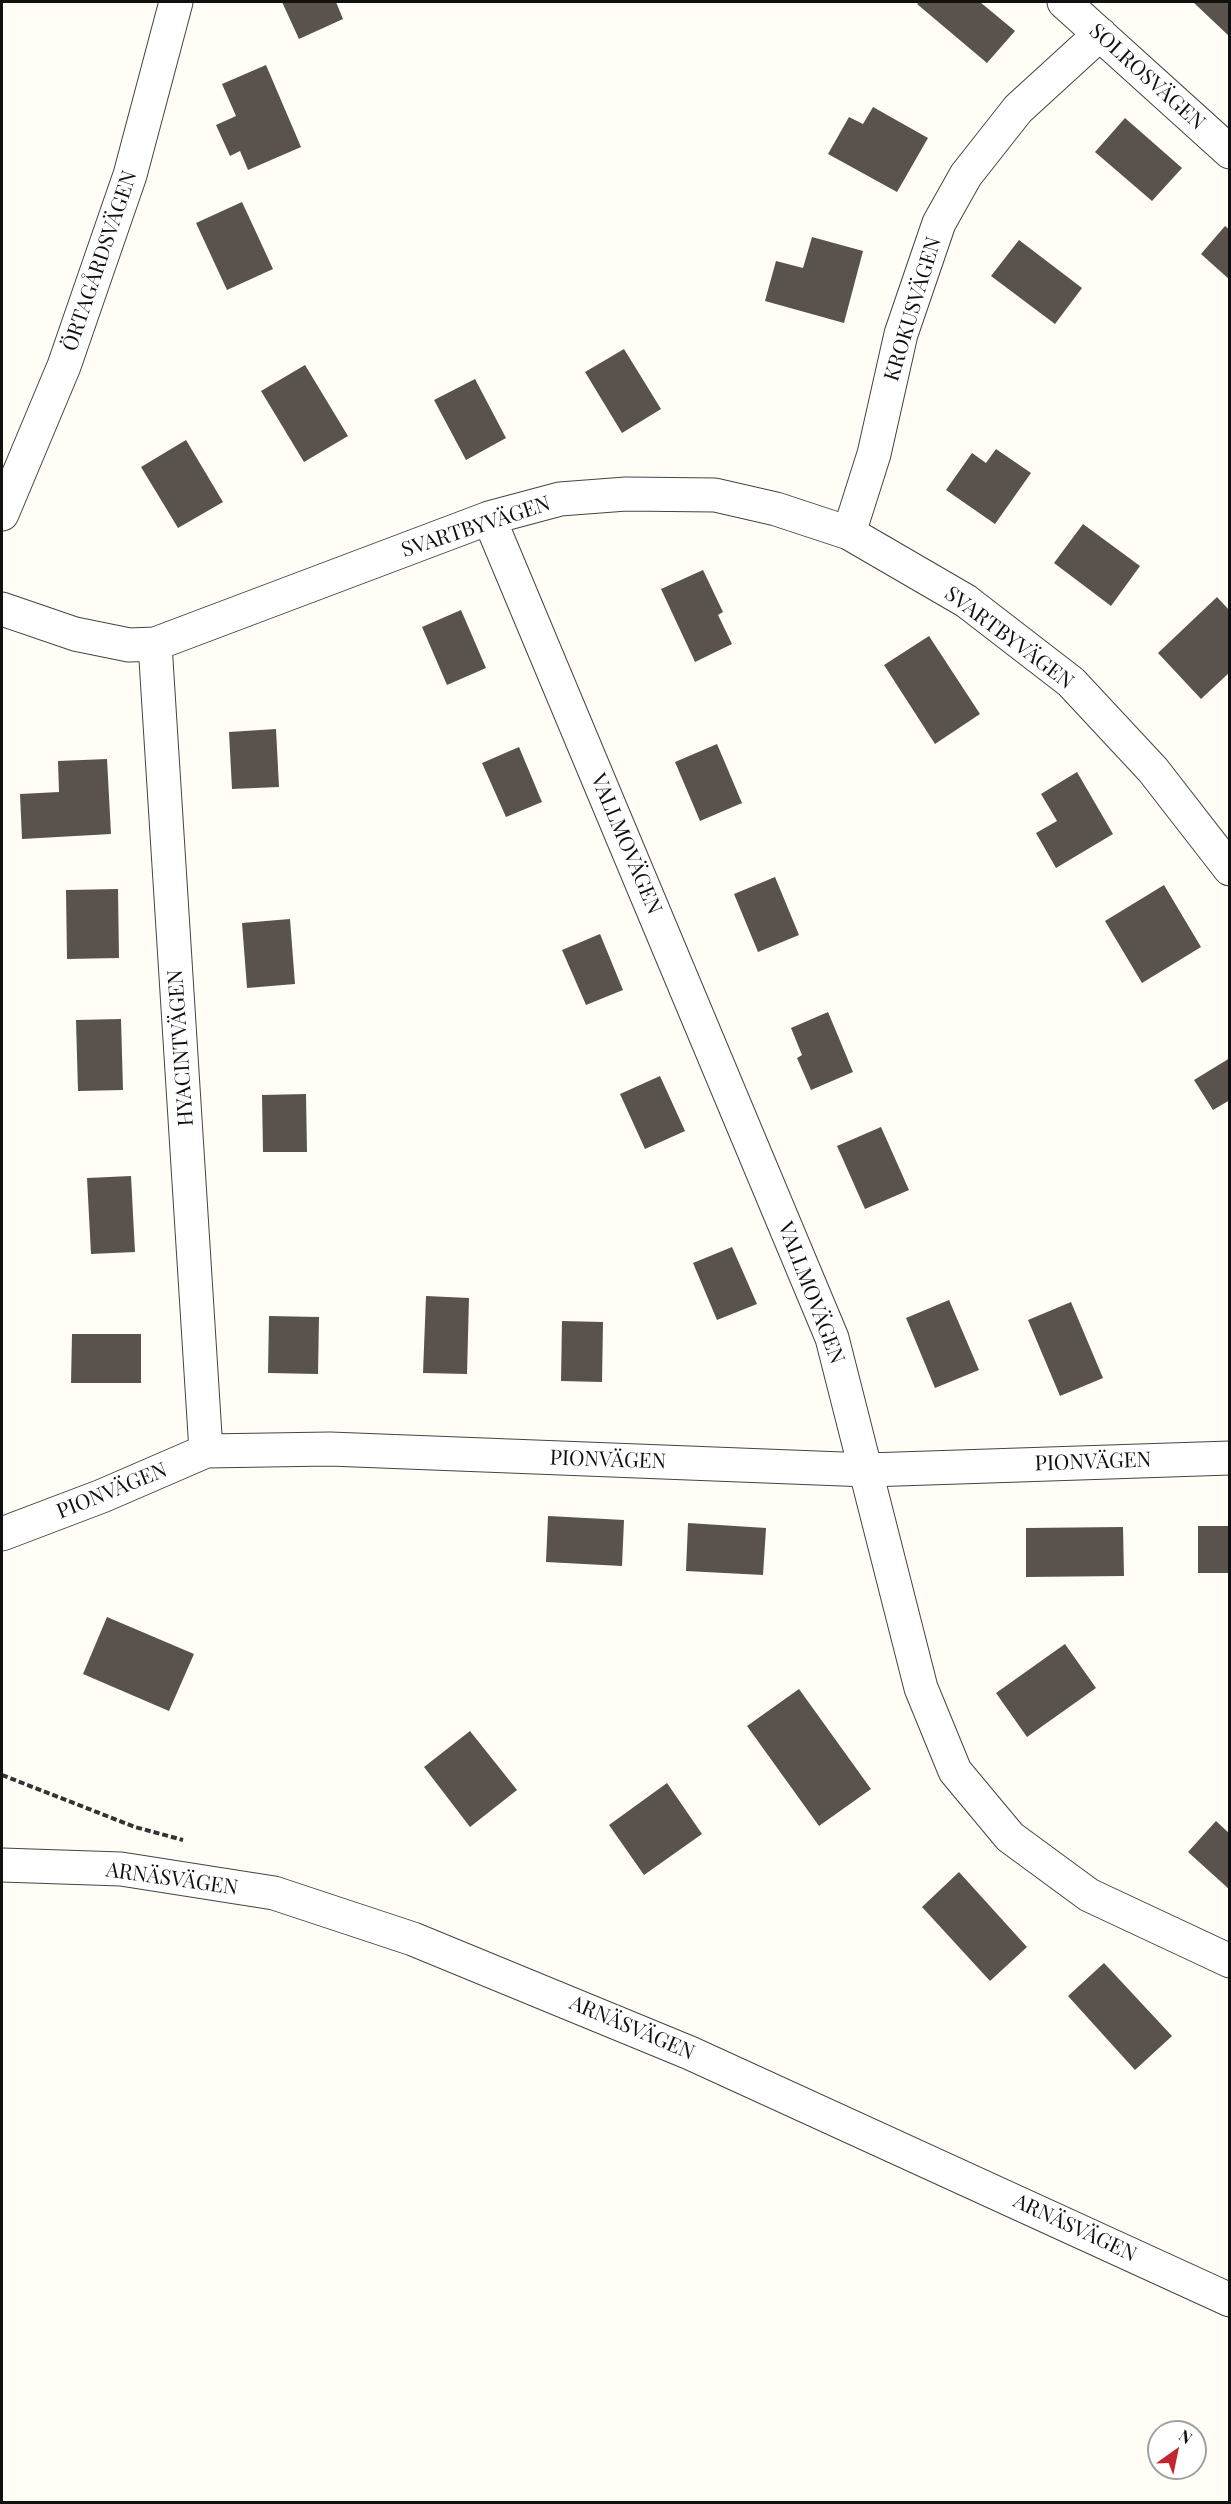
<!DOCTYPE html>
<meta charset="utf-8">
<style>
body{margin:0}
#map{position:relative;width:1231px;height:2504px;overflow:hidden;background:#fffdf5;font-family:"Playfair Display",serif}
canvas{display:block}
.frame{position:absolute;inset:0;border:3px solid #111;pointer-events:none}
.north{position:absolute;left:1147px;top:2420px;width:60px;height:60px;box-sizing:border-box;background:#fff;border:2px solid #a0a0a0;border-radius:50%;rotate:33deg;font-size:16px;font-weight:700;line-height:24px;text-align:center;color:#111}
.north::after{content:'';display:block;margin:auto;width:21px;height:27px;background:#c4262e;clip-path:polygon(50% 0,100% 100%,50% 72%,0 100%)}
</style>
<div id="map">
<canvas width="1231" height="2504"></canvas>
<div class="frame"></div>
<div class="north">N</div>
</div>
<script>
const ctx = document.querySelector('canvas').getContext('2d');
ctx.lineJoin = 'round';
function paint(path, color) { ctx.fillStyle = color; ctx.fill(path, 'evenodd'); }
const poly = rows => new Path2D(rows.map(r => 'M' + r).join(''));
function strokePath(path, color, width, dash) { ctx.strokeStyle = color; ctx.lineWidth = width; ctx.lineCap = dash ? 'butt' : 'round'; ctx.setLineDash(dash || []); ctx.stroke(path); }
function write(font, color, halo, rows, align = 'center') {
  ctx.font = font + ' "Playfair Display",serif'; ctx.lineWidth = 6; ctx.setLineDash([]); ctx.textBaseline = 'middle'; ctx.strokeStyle = halo; ctx.fillStyle = color; for (const [text, x, y, turn = 0] of rows) {
    ctx.save(); ctx.translate(x, y); ctx.rotate((+turn || 0) * Math.PI / 180); ctx.textAlign = isNaN(turn) ? turn : align; if (halo) ctx.strokeText(text, 0, 0); ctx.fillText(text, 0, 0); ctx.restore();
  }
}
paint(poly([
 [282,2,336,2,343,19,299,39],
 [920,2,980,2,1015,31,987,63,917,4],
 [1193,2,1230,2,1230,37],
 [266,65,301,147,248,170,240,151,230,156,216,125,236,116,222,84],
 [873,107,928,138,897,192,828,154,849,117,863,124],
 [1125,118,1182,168,1152,201,1095,152],
 [242,202,273,269,227,290,196,223],
 [1225,226,1230,230,1230,280,1201,254],
 [812,237,863,251,844,323,765,301,776,261,803,268],
 [1019,240,1082,288,1055,324,991,276],
 [624,349,661,409,622,433,585,372],
 [305,365,348,436,304,462,261,391],
 [475,379,506,438,466,460,434,400],
 [186,440,223,502,178,528,141,467],
 [996,449,1031,473,995,524,946,490,972,453,986,463],
 [1083,524,1140,566,1111,606,1054,563],
 [703,570,723,612,718,615,732,644,695,662,661,589],
 [1217,597,1230,611,1230,672,1201,699,1158,653],
 [461,610,486,668,447,685,422,627],
 [929,636,980,714,935,744,884,665],
 [276,729,279,787,232,789,229,732],
 [717,744,742,803,700,821,675,762],
 [519,747,542,802,506,817,482,763],
 [107,759,111,834,22,839,20,794,59,792,58,761],
 [1077,772,1113,834,1056,868,1036,833,1057,821,1041,794],
 [775,877,799,935,758,952,734,894],
 [1164,885,1201,947,1142,983,1105,921],
 [118,889,119,958,67,959,66,890],
 [290,919,295,984,247,988,242,923],
 [600,934,623,990,586,1005,562,950],
 [828,1012,853,1072,811,1090,797,1058,802,1055,791,1028],
 [121,1019,123,1090,78,1091,76,1020],
 [1230,1058,1230,1100,1213,1110,1194,1080],
 [660,1076,685,1131,645,1149,620,1094],
 [306,1094,307,1152,263,1152,262,1095],
 [881,1127,909,1190,865,1209,837,1146],
 [131,1176,135,1252,91,1254,87,1178],
 [732,1247,757,1304,717,1320,693,1263],
 [426,1296,469,1298,467,1374,423,1373],
 [949,1300,979,1370,935,1388,906,1318],
 [1071,1302,1103,1378,1060,1396,1028,1320],
 [269,1316,319,1317,318,1374,268,1373],
 [562,1321,603,1322,602,1382,561,1381],
 [72,1334,141,1334,141,1383,71,1383],
 [548,1516,624,1520,622,1566,546,1562],
 [688,1523,766,1528,763,1575,686,1571],
 [1198,1526,1230,1526,1230,1573,1198,1573],
 [1123,1527,1124,1576,1026,1577,1026,1528],
 [107,1617,194,1654,169,1711,83,1674],
 [1065,1644,1096,1688,1027,1737,996,1693],
 [799,1689,871,1789,819,1826,747,1726],
 [470,1731,517,1790,470,1827,424,1767],
 [667,1783,702,1834,644,1875,609,1825],
 [1216,1821,1230,1834,1230,1890,1188,1852],
 [959,1872,1027,1947,990,1981,922,1907],
 [1104,1963,1172,2036,1135,2070,1068,1996]
]), '#5a524d');
const minor = poly([
 [1064,2,1230,152],
 [2,514,64,366,130,175,176,2],
 [489,518,832,1338,921,1688,955,1771,1010,1837,1089,1895,1230,1961],
 [849,533,874,454,901,334,939,223,966,175,1018,109,1100,34],
 [2,609,75,634,129,645,155,644,489,518,560,499,626,494,715,495,776,509,849,533,966,601,1071,682,1153,770,1230,869],
 [155,644,206,1451],
 [2,1534,102,1496,206,1451,330,1449,868,1470,1230,1458]
]);
const tertiary = poly([
 [2,1865,121,1869,274,1893,413,1939,690,2053,1230,2300]
]);
strokePath(minor, '#444', 35);
strokePath(tertiary, '#444', 35);
strokePath(poly([
 [2,1775,135,1827,183,1840]
]), '#333', 4, [6, 3]);
strokePath(minor, '#fff', 33);
strokePath(tertiary, '#fff', 33);
write('21px', '#111', '#fff', [
 ["SOLROSVÄGEN",1147,77,42],
 ["ÖRTAGÅRDSVÄGEN",100,261,-71],
 ["KROKUSVÄGEN",913,309,-73],
 ["SVARTBYVÄGEN",476,527,-18],
 ["SVARTBYVÄGEN",1009,638,37],
 ["VALLMOVÄGEN",626,844,67],
 ["HYACINTVÄGEN",181,1048,-94],
 ["VALLMOVÄGEN",811,1293,69],
 ["PIONVÄGEN",608,1460,2],
 ["PIONVÄGEN",1093,1462,-2],
 ["PIONVÄGEN",112,1491,-22],
 ["ARNÄSVÄGEN",172,1879,8],
 ["ARNÄSVÄGEN",632,2028,23],
 ["ARNÄSVÄGEN",1075,2228,25]
]);
</script>
